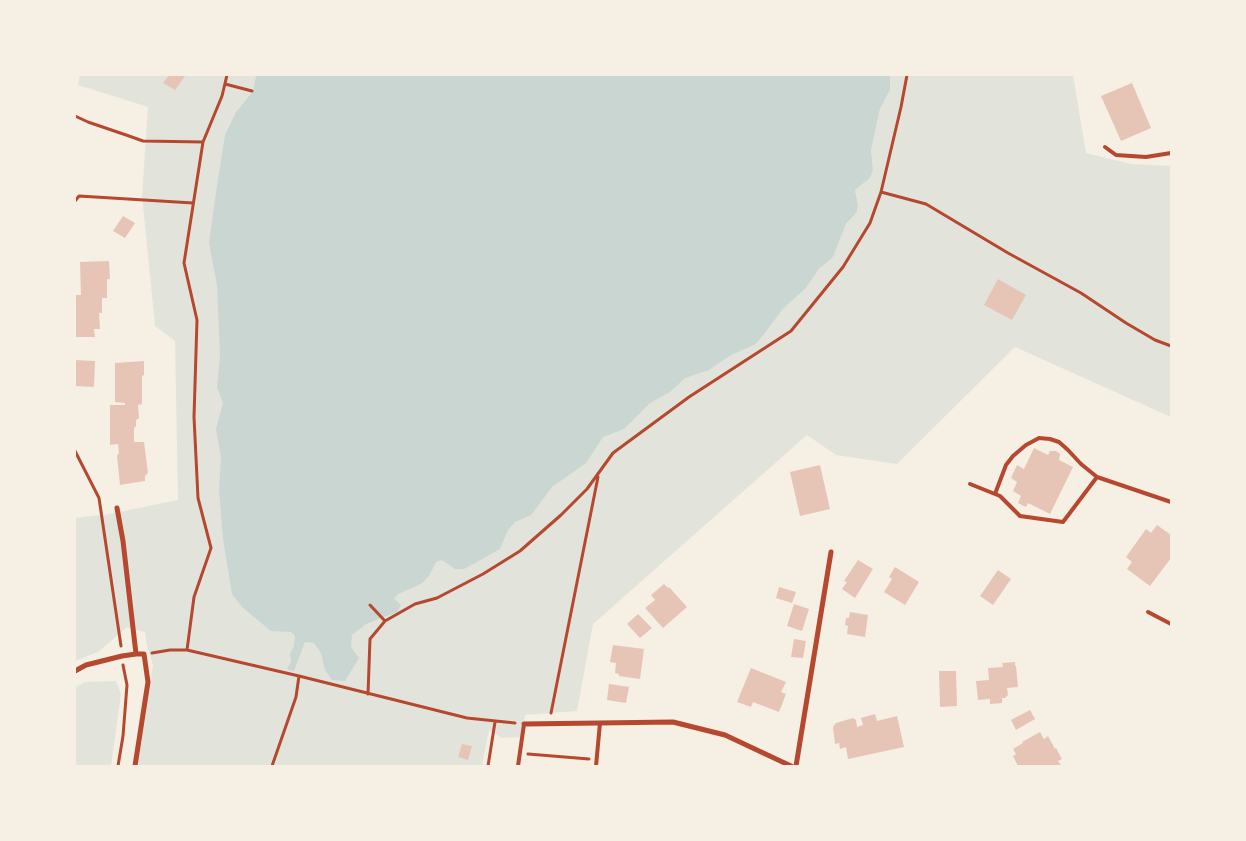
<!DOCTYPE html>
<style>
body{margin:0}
#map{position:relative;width:1246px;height:841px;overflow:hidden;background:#f6efe4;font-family:"Fira Sans Condensed",sans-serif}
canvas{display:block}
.frame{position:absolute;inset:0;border:76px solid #f6efe4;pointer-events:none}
</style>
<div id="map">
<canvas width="1246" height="841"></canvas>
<div class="frame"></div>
</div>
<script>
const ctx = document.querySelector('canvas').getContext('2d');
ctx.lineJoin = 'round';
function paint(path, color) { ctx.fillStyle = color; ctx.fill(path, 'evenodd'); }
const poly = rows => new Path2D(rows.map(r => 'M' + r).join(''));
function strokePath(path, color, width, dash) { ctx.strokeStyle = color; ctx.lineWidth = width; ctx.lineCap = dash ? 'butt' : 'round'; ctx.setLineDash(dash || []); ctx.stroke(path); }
paint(poly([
 [80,75,256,75,253,91,236,112,226,135,756,344,764,334,783,309,806,288,819,269,833,257,846,224,857,212,858,205,855,190,870,178,873,170,871,150,880,109,890,90,890,75,1073,75,1086,153,1131,164,1171,166,1171,417,1015,347,897,464,836,455,807,435,593,624,577,711,525,715,522,737,502,738,489,730,482,766,138,766,153,665,147,646,145,632,127,627,98,652,75,661,75,518,109,514,178,500,175,341,155,326,142,196,148,107,78,85],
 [116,681,121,694,111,766,75,766,75,687,85,682]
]), '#e2e4dc');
paint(poly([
 [256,75,890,75,890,90,880,109,871,150,873,170,870,178,855,190,858,205,857,212,846,224,833,257,819,269,806,288,783,309,764,334,756,344,731,355,709,370,685,378,670,392,650,403,624,429,603,437,586,463,552,487,531,515,515,522,508,530,500,549,464,569,455,569,442,560,436,562,429,576,421,584,398,594,394,599,401,605,397,612,366,624,352,635,351,647,359,658,345,681,332,680,325,670,321,653,314,643,305,642,294,671,287,669,291,662,290,654,294,646,295,636,291,632,271,631,242,607,232,594,223,539,219,490,221,457,216,429,223,403,217,387,220,355,217,285,209,243,215,199,225,135,236,112,253,91]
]), '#c9d6d2');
paint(poly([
 [169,75,185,76,175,90,163,83],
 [1132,83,1151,128,1121,141,1101,96],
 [123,216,135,223,125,238,113,231],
 [109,261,110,279,107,279,107,298,102,298,102,313,99,313,100,329,94,329,95,337,75,337,75,295,81,295,80,262],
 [998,279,1026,295,1012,320,984,305],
 [75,360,95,361,94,387,75,386],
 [144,361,144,375,142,376,142,404,138,405,139,418,136,420,136,426,134,428,134,442,144,442,148,473,145,476,145,481,120,485,117,456,119,453,118,444,110,445,110,405,125,405,125,403,115,402,115,363],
 [1034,448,1048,455,1050,451,1056,451,1060,454,1059,460,1073,467,1050,514,1028,503,1026,507,1018,503,1021,496,1013,491,1017,482,1011,478,1017,465,1024,469],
 [820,465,830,509,800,516,790,472],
 [1157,525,1171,535,1171,558,1150,586,1127,569,1132,562,1126,557,1146,529,1151,533],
 [858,560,873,569,855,598,842,589,847,582,844,581],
 [895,567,919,582,905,605,884,592,892,579,889,577],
 [998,570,1011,579,993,605,980,596],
 [664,584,668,588,669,587,687,607,663,628,645,608,655,600,651,595],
 [779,587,796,592,792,603,776,598],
 [794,604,809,609,802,631,787,626],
 [850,612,868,615,865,637,847,634,848,626,845,625,846,618,849,618],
 [638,614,652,628,640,638,627,624],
 [794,639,806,641,803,658,791,657],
 [613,645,644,649,640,679,619,676,619,674,615,673,616,663,610,662],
 [1015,662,1015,666,1016,666,1018,687,1007,688,1008,695,1005,698,1002,698,1002,703,990,704,990,699,978,700,976,681,989,680,988,668,1003,667,1002,663],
 [751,668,786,682,781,692,786,694,779,712,753,702,751,707,737,702],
 [939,671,956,671,957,706,940,707],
 [609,684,629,687,626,703,607,700],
 [1030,710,1035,719,1016,730,1011,720],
 [875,714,877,721,897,716,904,747,848,759,846,747,840,749,839,743,835,744,833,727,836,723,853,718,856,720,857,727,863,725,861,718],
 [1040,732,1044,739,1048,736,1055,749,1056,748,1062,759,1058,761,1061,765,1018,766,1013,756,1016,754,1013,749,1023,743,1022,742],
 [462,744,472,746,468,760,458,757]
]), '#e6c5b7');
strokePath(poly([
 [225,84,252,91],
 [75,116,88,122,129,136,143,141,203,142],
 [881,192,926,204,1008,253,1081,293,1126,323,1155,340,1171,346],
 [75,201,79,196,193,203],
 [75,451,99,498,121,646],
 [370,605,385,621],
 [187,650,194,597,211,548,198,498,194,417,197,320,184,263,203,142,222,96,227,75],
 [152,653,170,650,187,650,299,676,467,718,515,723],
 [368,694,370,639,385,621,415,604,437,598,483,574,520,551,561,515,587,489,613,453,689,397,791,331,843,267,870,223,881,192,901,107,907,75],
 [551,713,598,477],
 [528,754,589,759],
 [118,766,123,736,127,685,123,665],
 [272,766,296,697,299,676],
 [488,766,495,722]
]), '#b5482f', 3);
strokePath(poly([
 [1105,147,1116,155,1146,157,1171,153],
 [970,484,1000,496,1020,516,1063,522,1097,477],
 [995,494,1006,465,1013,456,1026,445,1039,438,1050,439,1059,442,1068,450,1081,464,1097,477,1171,502],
 [1148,612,1171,624],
 [518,766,524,724],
 [596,766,600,723]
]), '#b5482f', 4);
strokePath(poly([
 [117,508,123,541,136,654],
 [75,671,86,665,122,656,136,654,144,654,148,682,135,766],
 [524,724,673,722,725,735,791,766],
 [796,766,831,552]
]), '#b5482f', 5);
</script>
